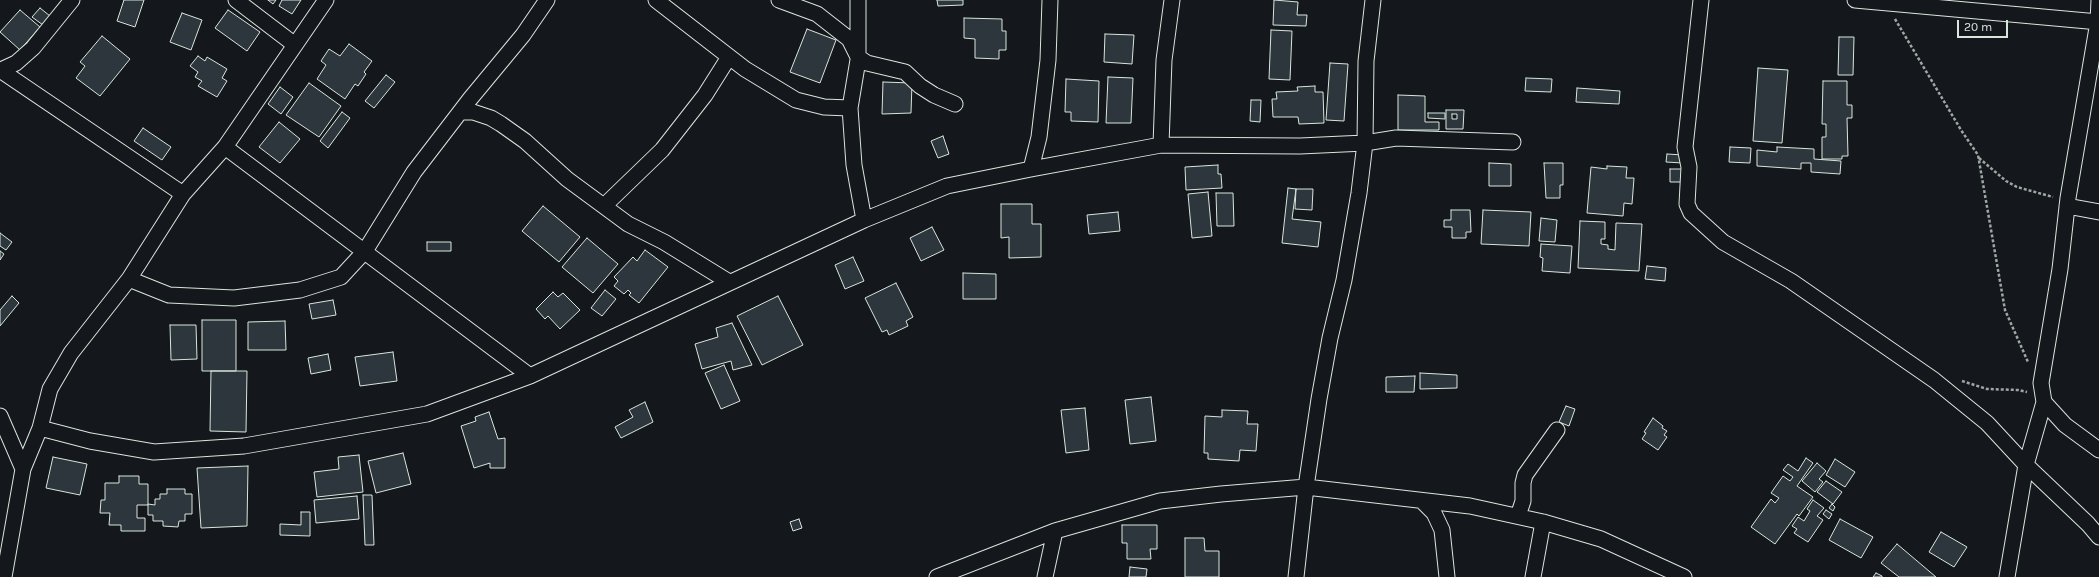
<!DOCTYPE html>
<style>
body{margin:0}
#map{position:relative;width:2099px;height:577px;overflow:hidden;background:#14181c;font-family:Karla,sans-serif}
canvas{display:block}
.scale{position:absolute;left:1957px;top:20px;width:51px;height:18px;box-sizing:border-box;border:2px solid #d8e6dc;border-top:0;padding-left:5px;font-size:12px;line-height:14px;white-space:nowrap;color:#d8e6dc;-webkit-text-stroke:3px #14181c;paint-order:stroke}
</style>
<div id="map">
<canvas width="2099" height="577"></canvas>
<div class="scale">20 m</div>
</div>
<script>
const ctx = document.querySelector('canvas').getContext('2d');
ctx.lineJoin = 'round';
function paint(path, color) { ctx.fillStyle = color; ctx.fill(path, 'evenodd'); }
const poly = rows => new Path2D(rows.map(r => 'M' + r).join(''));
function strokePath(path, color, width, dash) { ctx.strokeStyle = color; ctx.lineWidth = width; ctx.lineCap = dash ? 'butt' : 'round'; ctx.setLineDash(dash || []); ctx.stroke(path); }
const building = poly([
 [124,0,144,0,135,27,117,21,124,0],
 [268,0,276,0,273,4,268,0],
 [282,0,301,0,292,14,279,6,282,0],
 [937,0,963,0,963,5,938,6,937,0],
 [1274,0,1298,2,1297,15,1307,15,1306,26,1273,25,1274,0],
 [40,8,50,16,43,25,32,17,40,8],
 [20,10,40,27,20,50,0,32,20,10],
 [228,10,260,32,247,51,215,28,228,10],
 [182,13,202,20,191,50,170,42,182,13],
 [964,18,1002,19,1002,31,1006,31,1006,50,999,50,999,59,975,58,975,39,964,38,964,18],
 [807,29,836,40,820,83,790,72,807,29],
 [1271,30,1292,31,1290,80,1269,79,1271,30],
 [1105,34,1134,35,1132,64,1104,62,1105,34],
 [102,36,130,59,100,96,76,78,85,66,80,62,102,36],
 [1839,37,1854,37,1853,75,1838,75,1839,37],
 [349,44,372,61,364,72,366,74,358,86,355,84,345,99,317,79,326,65,321,61,329,49,340,56,349,44],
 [198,56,205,61,207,57,227,69,222,78,227,81,217,97,198,86,202,81,195,77,198,72,190,66,198,56],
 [1330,63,1348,64,1344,121,1326,120,1330,63],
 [1758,68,1788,70,1782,143,1753,141,1758,68],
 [386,75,395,82,374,108,365,101,386,75],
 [1108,77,1133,78,1131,123,1106,123,1108,77],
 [1526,78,1552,79,1551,92,1525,91,1526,78],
 [1066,79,1099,81,1098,122,1071,121,1071,112,1065,112,1066,79],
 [1823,81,1847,81,1847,105,1852,105,1852,118,1847,118,1848,156,1842,156,1842,159,1822,159,1822,137,1826,137,1826,124,1822,124,1823,81],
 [883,82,912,83,911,113,882,114,883,82],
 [309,83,341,106,319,137,286,115,309,83],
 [1315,86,1315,92,1323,92,1324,123,1299,124,1298,117,1273,117,1272,99,1277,99,1276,92,1298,91,1297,87,1315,86],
 [280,87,293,97,281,114,268,104,280,87],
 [1577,88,1620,91,1619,104,1576,102,1577,88],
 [1398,95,1425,96,1425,122,1439,122,1439,130,1398,130,1398,95],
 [1251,100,1261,100,1260,122,1250,121,1251,100],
 [1446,110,1464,110,1463,129,1446,129,1446,110],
 [1452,114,1457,114,1457,119,1452,119,1452,114],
 [342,112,350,118,328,148,320,141,342,112],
 [1428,113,1445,113,1445,119,1428,118,1428,113],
 [279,122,300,139,280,163,259,147,279,122],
 [143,128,171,147,162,160,134,141,143,128],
 [943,136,949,154,938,158,931,141,943,136],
 [1730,147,1751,148,1750,163,1729,162,1730,147],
 [1777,147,1814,149,1814,159,1841,161,1840,174,1811,172,1811,163,1801,163,1801,169,1757,166,1757,150,1777,152,1777,147],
 [1667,154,1683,155,1683,163,1666,162,1667,154],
 [1489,163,1511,164,1511,186,1489,186,1489,163],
 [1544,163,1563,163,1563,185,1560,185,1560,198,1546,198,1544,163],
 [1218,165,1218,174,1221,174,1222,188,1186,190,1185,167,1218,165],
 [1607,166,1627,167,1626,178,1634,178,1632,204,1624,203,1623,216,1587,213,1591,167,1607,169,1607,166],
 [1670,169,1684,169,1684,182,1670,182,1670,169],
 [1288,188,1296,189,1292,219,1321,222,1318,247,1282,243,1288,188],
 [1296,189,1313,189,1312,210,1295,209,1296,189],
 [1208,192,1212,236,1192,238,1188,194,1208,192],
 [1216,193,1233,193,1234,226,1217,226,1216,193],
 [1001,204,1032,204,1032,224,1041,224,1041,257,1009,258,1009,237,1001,238,1001,204],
 [543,206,580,237,559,262,522,231,543,206],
 [1451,210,1470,210,1471,232,1466,232,1466,238,1452,238,1452,227,1444,227,1444,220,1451,220,1451,210],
 [1483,210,1531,212,1529,246,1481,244,1483,210],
 [1118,212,1120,231,1089,234,1087,215,1118,212],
 [1541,218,1557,220,1555,242,1539,241,1541,218],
 [1580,221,1605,222,1605,239,1601,239,1601,244,1608,245,1608,249,1615,250,1616,223,1642,224,1639,271,1578,268,1580,221],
 [932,227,944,250,921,261,910,238,932,227],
 [0,233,12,242,6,250,0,246,0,233],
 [587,238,618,264,593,293,562,267,587,238],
 [427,242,451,242,451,251,427,251,427,242],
 [1541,244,1572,246,1570,273,1542,271,1543,258,1540,257,1541,244],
 [645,250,668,267,639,303,629,295,631,293,628,290,624,294,614,286,618,281,614,277,633,257,637,261,645,250],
 [0,251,4,254,0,260,0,251],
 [853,257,864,281,845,289,835,265,853,257],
 [1647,266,1666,268,1665,281,1645,279,1647,266],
 [963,273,996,274,996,299,963,299,963,273],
 [896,283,913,317,906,321,908,326,889,335,887,330,882,332,865,298,896,283],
 [605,290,616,299,602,316,591,308,605,290],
 [553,292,558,297,563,293,580,310,560,329,548,316,545,319,536,309,553,292],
 [12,296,19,303,0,326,0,310,12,296],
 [778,296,803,345,762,365,737,316,778,296],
 [333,300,336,315,312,319,309,304,333,300],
 [202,320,236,320,236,371,202,371,202,320],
 [285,321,286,350,248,350,248,322,285,321],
 [732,323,752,365,733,370,731,361,702,369,695,344,718,337,716,328,732,323],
 [170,325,196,325,197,359,171,360,170,325],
 [393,352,397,381,360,386,355,357,393,352],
 [328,354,331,370,311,374,308,358,328,354],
 [724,365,740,401,721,409,705,373,724,365],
 [211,371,247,371,246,432,210,431,211,371],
 [1420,373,1457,375,1457,388,1420,389,1420,373],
 [1415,376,1414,392,1386,392,1386,377,1415,376],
 [1151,397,1156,441,1130,444,1125,400,1151,397],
 [645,402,653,422,621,438,615,427,633,417,629,410,645,402],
 [1566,406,1575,409,1569,426,1559,422,1566,406],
 [1085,408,1089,450,1066,453,1061,410,1085,408],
 [1222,410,1248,411,1247,424,1258,424,1256,451,1240,450,1239,461,1208,459,1208,453,1204,453,1205,416,1222,417,1222,410],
 [489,412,498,439,505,438,505,468,490,468,490,463,474,468,461,426,476,421,475,417,489,412],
 [1653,418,1663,426,1662,428,1667,431,1664,435,1667,437,1658,450,1642,439,1646,433,1644,432,1653,418],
 [403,453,411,484,376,493,368,461,403,453],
 [359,455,363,492,317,497,314,472,339,469,338,457,359,455],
 [53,457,87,464,80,495,46,488,53,457],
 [1806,458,1813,463,1797,486,1813,497,1799,516,1797,514,1775,544,1751,527,1771,499,1775,503,1779,498,1771,493,1783,476,1790,481,1793,477,1783,470,1788,464,1798,471,1806,458],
 [1835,459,1855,472,1845,487,1826,475,1835,459],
 [1817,463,1826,471,1819,479,1823,482,1815,492,1802,481,1817,463],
 [248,466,247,526,201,528,197,468,248,466],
 [119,476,139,476,139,484,148,484,148,505,137,505,137,518,145,518,145,531,121,531,121,525,109,525,110,513,100,513,101,500,105,500,105,483,119,483,119,476],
 [1826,481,1842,492,1833,504,1817,492,1826,481],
 [167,489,185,489,185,494,192,494,192,514,185,514,185,521,179,521,178,527,163,526,163,521,153,521,153,515,148,515,148,504,155,505,155,499,160,499,160,494,167,494,167,489],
 [363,495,372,495,374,545,365,545,363,495],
 [357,496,359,519,316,523,314,500,357,496],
 [1813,500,1824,508,1817,516,1823,520,1808,542,1794,533,1797,529,1792,526,1798,517,1804,521,1810,511,1807,509,1813,500],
 [1832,504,1835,507,1833,511,1829,508,1832,504],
 [1826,510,1832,514,1829,519,1823,514,1826,510],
 [301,512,310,512,310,536,280,535,280,524,301,525,301,512],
 [799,519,802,528,793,531,790,522,799,519],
 [1840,519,1873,537,1861,558,1829,540,1840,519],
 [1122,525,1157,525,1157,549,1150,549,1151,559,1127,559,1127,543,1122,543,1122,525],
 [1941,532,1967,547,1954,567,1929,552,1941,532],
 [1185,538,1204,538,1205,551,1219,551,1219,577,1185,577,1185,538],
 [1897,544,1936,577,1899,577,1881,563,1897,544],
 [1130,567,1147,569,1146,577,1129,577,1130,567],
 [1876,573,1882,576,1882,577,1873,577,1876,573]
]);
paint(building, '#2c363c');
strokePath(building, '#d8e6dc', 1);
const minor = poly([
 [236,0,295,45],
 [656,0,745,69,796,100,824,107,850,108],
 [779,0,817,14,849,39,858,57,867,63,905,72,920,86,934,95,955,104],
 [858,0,858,60,850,108,854,165,864,220],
 [1701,0,1685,147,1689,167,1687,204,1691,213,1723,242,1791,281,1934,380,1987,423,2026,465,2088,524,2099,537],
 [1855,0,2099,22],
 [0,70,183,194],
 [1,70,16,63,33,48,72,0],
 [460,112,473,112,491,118,501,124,525,141,567,179,628,224,664,242,729,282],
 [1161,145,1164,60,1172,0],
 [225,147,530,376],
 [1031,169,1039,137,1048,60,1050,0],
 [604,206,662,150,705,95,729,57],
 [2067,206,2099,212],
 [129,279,169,295,234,298,300,290,341,277,365,251,414,172,470,99,523,35,547,0],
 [2044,402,2065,425,2099,450],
 [0,416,23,469],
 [40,428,90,441,154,452,244,446,427,414,530,376,864,220,947,186,1031,169,1161,145,1300,146,1365,143,1396,138,1513,142],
 [1422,501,1434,513,1442,530,1447,577],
 [1518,516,1523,501,1523,483,1525,475,1557,430],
 [4,577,23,469,40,428,50,389,71,353,129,279,183,194,225,147,326,0],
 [937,577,1055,531,1160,501,1221,494,1306,487,1470,506,1543,522,1601,539,1684,577],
 [1045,577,1055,531],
 [1296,577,1306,487,1319,399,1330,338,1344,280,1359,193,1365,143,1366,61,1373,0],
 [1533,577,1543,522],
 [2007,577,2026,465,2044,402,2041,383,2060,269,2068,198,2098,22,2099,0]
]);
strokePath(minor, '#d8e6dc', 17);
strokePath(poly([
 [1895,19,1961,130,1978,155,2005,310,2028,362],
 [1979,158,2006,181,2017,187,2053,197],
 [1962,381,1987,389,2018,390,2027,392]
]), '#9da8a2', 2.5, [3, 2]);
strokePath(minor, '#14181c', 15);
</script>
